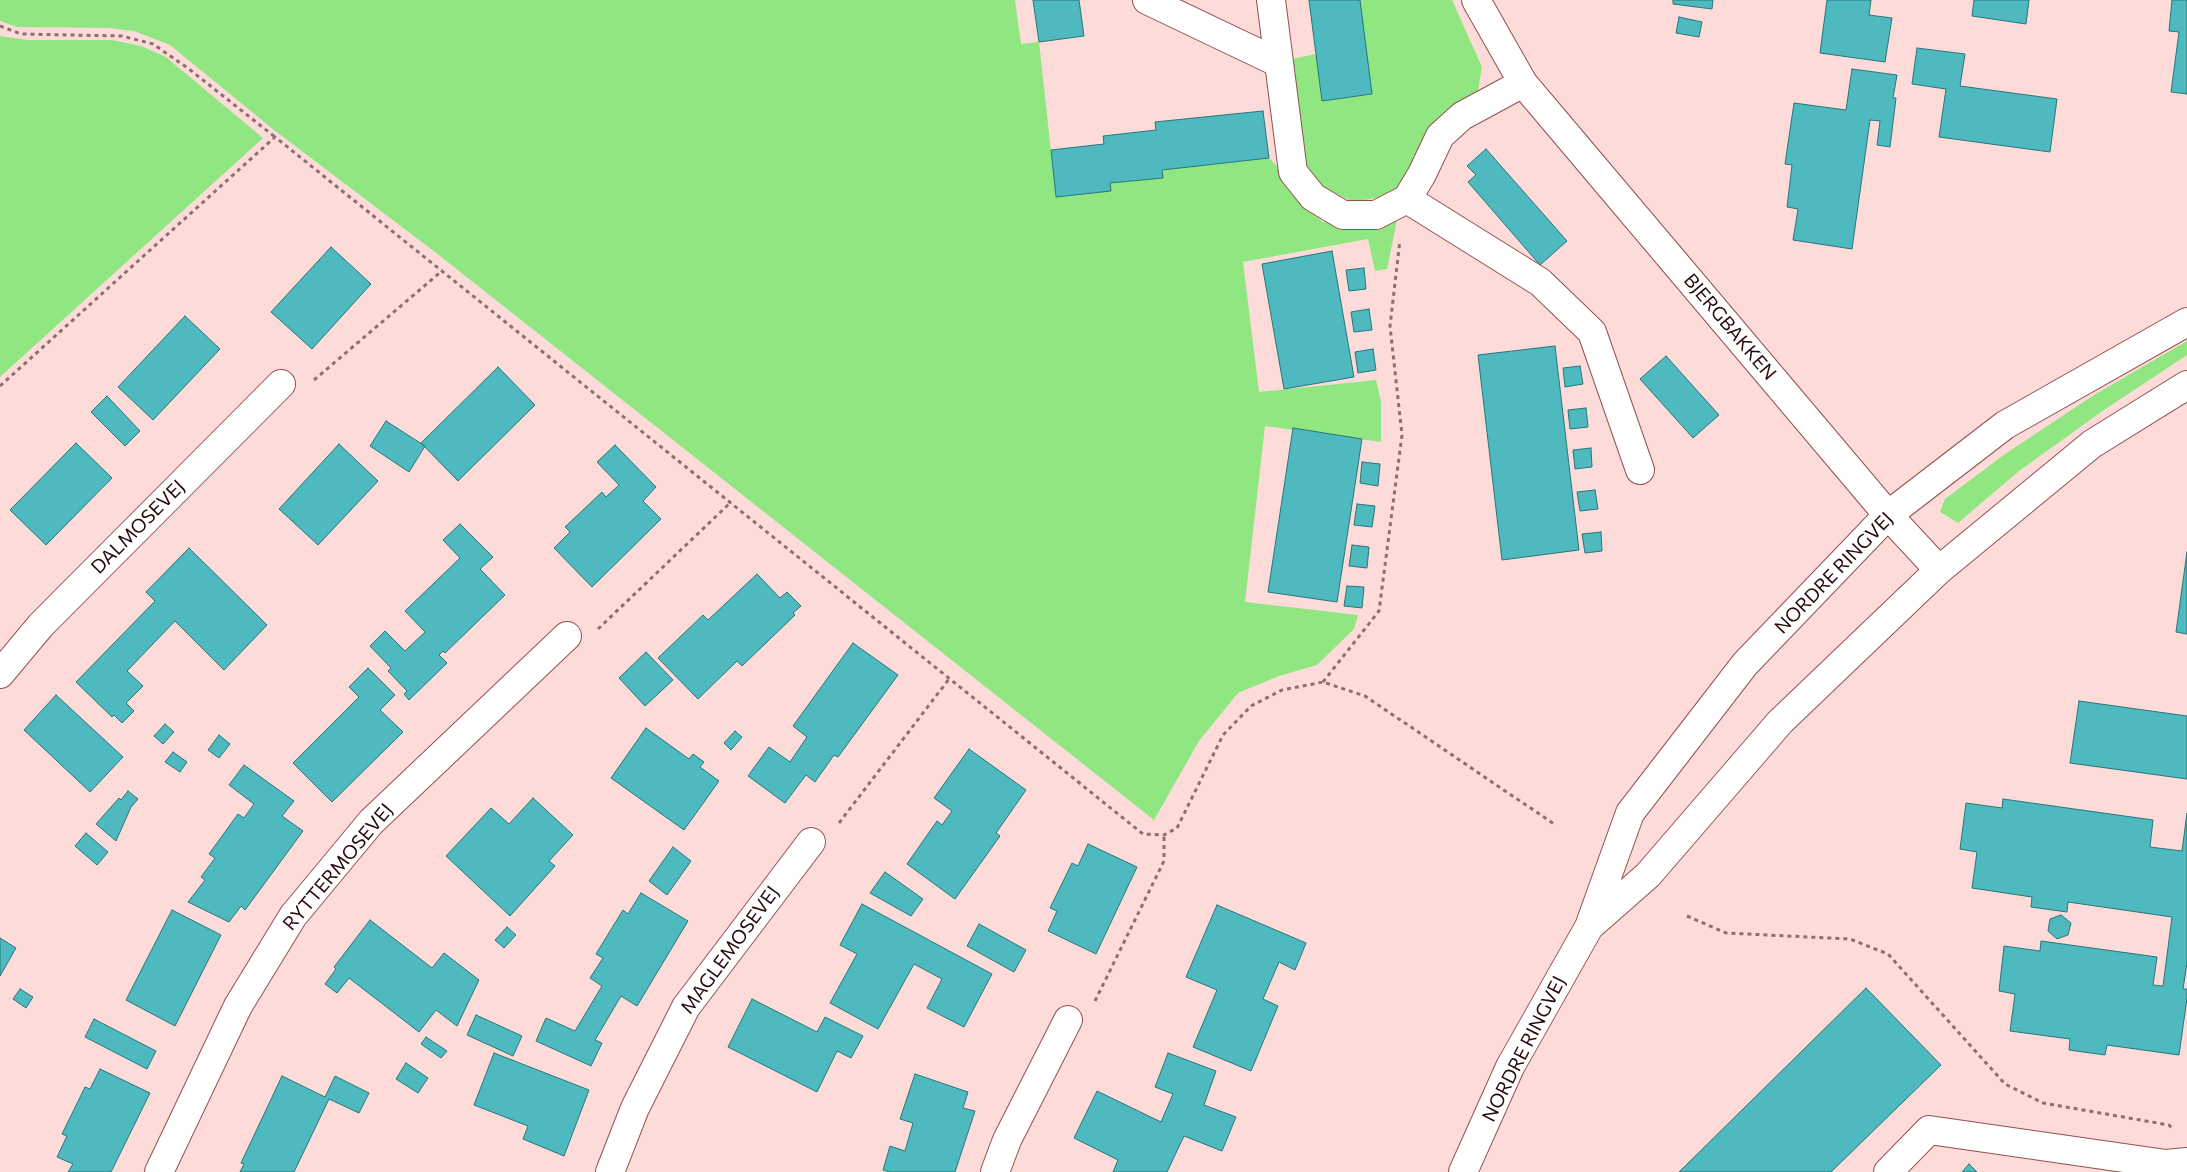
<!DOCTYPE html>
<style>
body{margin:0}
canvas{display:block;background:#fcdbd9}
</style>
<canvas width="2187" height="1172"></canvas>
<script>
const ctx = document.querySelector('canvas').getContext('2d');
ctx.lineJoin = 'round';
function paint(path, color) { ctx.fillStyle = color; ctx.fill(path, 'evenodd'); }
const poly = rows => new Path2D(rows.map(r => 'M' + r).join(''));
function strokePath(path, color, width, dash) { ctx.strokeStyle = color; ctx.lineWidth = width; ctx.lineCap = dash ? 'butt' : 'round'; ctx.setLineDash(dash || []); ctx.stroke(path); }
function write(font, color, halo, rows, align = 'center') {
  ctx.font = font + ' Commissioner,sans-serif'; ctx.lineWidth = 4; ctx.setLineDash([]); ctx.textBaseline = 'middle'; ctx.strokeStyle = halo; ctx.fillStyle = color; for (const [text, x, y, turn = 0] of rows) {
    ctx.save(); ctx.translate(x, y); ctx.rotate((+turn || 0) * Math.PI / 180); ctx.textAlign = isNaN(turn) ? turn : align; if (halo) ctx.strokeText(text, 0, 0); ctx.fillText(text, 0, 0); ctx.restore();
  }
}
paint(poly([
 [0,0,1015,0,1021,44,1039,42,1056,197,1110,191,1110,183,1163,178,1162,170,1269,158,1275,164,1298,200,1323,222,1372,228,1397,220,1387,269,1375,271,1368,239,1243,262,1259,392,1376,380,1381,402,1381,442,1265,426,1245,602,1358,615,1354,629,1317,665,1279,676,1238,693,1199,741,1154,820,435,252,274,130,170,45,134,31,109,28,17,27,0,21],
 [1360,0,1452,0,1482,67,1478,91,1463,104,1436,121,1418,150,1401,186,1382,197,1353,202,1323,187,1303,160,1292,59,1316,54,1322,100,1371,95],
 [0,36,28,40,112,40,141,46,166,57,263,138,0,377],
 [2187,341,2187,355,2104,410,2019,471,1958,523,1940,512,1945,499,2005,454,2094,395]
]), '#90e781');
const building = poly([
 [1033,0,1079,0,1084,36,1039,42,1033,0],
 [1309,0,1360,0,1372,94,1322,101,1309,0],
 [1673,0,1713,0,1712,9,1673,4,1673,0],
 [1827,0,1871,0,1869,15,1892,18,1885,62,1820,53,1827,0],
 [1974,0,2029,0,2026,24,1972,16,1974,0],
 [2172,0,2187,0,2187,94,2171,92,2179,32,2169,31,2172,0],
 [1679,17,1702,22,1699,37,1676,33,1679,17],
 [1917,48,1965,54,1960,86,2057,99,2050,152,1939,137,1946,89,1912,84,1917,48],
 [1852,69,1897,75,1893,98,1896,98,1890,147,1877,145,1880,121,1870,120,1852,249,1793,240,1798,209,1787,207,1792,165,1785,164,1794,103,1846,110,1852,69],
 [1263,111,1269,158,1162,170,1163,178,1110,183,1111,191,1056,197,1051,150,1104,144,1103,136,1156,130,1155,122,1263,111],
 [1486,149,1567,241,1540,265,1468,182,1476,175,1467,166,1486,149],
 [331,247,371,284,312,349,271,312,331,247],
 [1332,251,1354,377,1284,389,1262,264,1332,251],
 [1364,268,1366,289,1349,291,1346,270,1364,268],
 [1369,309,1372,330,1354,332,1351,312,1369,309],
 [185,316,220,349,153,420,118,387,185,316],
 [1555,346,1579,550,1502,560,1478,355,1555,346],
 [1373,349,1376,370,1358,373,1355,352,1373,349],
 [1666,356,1719,415,1693,438,1640,379,1666,356],
 [1580,366,1583,384,1565,387,1563,368,1580,366],
 [498,367,535,405,458,481,421,443,498,367],
 [107,396,140,431,125,446,91,412,107,396],
 [1586,408,1588,427,1570,429,1568,410,1586,408],
 [386,421,425,446,409,472,370,446,386,421],
 [1293,428,1362,439,1337,602,1268,592,1293,428],
 [76,443,112,478,46,545,10,510,76,443],
 [339,444,378,481,318,545,279,509,339,444],
 [615,445,656,487,643,501,661,519,592,587,554,548,570,532,565,527,602,492,606,497,619,485,597,462,615,445],
 [1591,448,1592,467,1575,469,1573,450,1591,448],
 [1362,462,1380,464,1378,486,1360,483,1362,462],
 [1595,490,1598,509,1580,511,1577,492,1595,490],
 [1357,504,1375,506,1372,527,1354,525,1357,504],
 [460,524,493,557,480,569,505,595,445,653,443,651,439,655,447,663,409,700,404,694,407,691,388,671,391,668,370,646,385,631,405,651,425,632,405,611,460,558,443,540,460,524],
 [1601,532,1602,551,1585,553,1582,534,1601,532],
 [1352,545,1369,547,1367,568,1349,566,1352,545],
 [189,548,267,625,224,670,175,621,127,671,143,686,126,703,134,711,122,723,114,715,112,717,76,682,155,601,146,592,189,548],
 [2187,552,2187,634,2176,632,2187,552],
 [757,574,780,598,787,592,801,606,793,613,795,615,742,666,737,661,698,699,658,658,703,615,708,620,757,574],
 [1347,586,1364,587,1362,608,1344,606,1347,586],
 [853,643,898,675,838,757,834,755,815,782,806,775,785,803,748,776,769,747,790,762,807,737,793,726,853,643],
 [646,652,673,680,645,706,619,678,646,652],
 [368,668,395,695,380,710,403,732,332,802,293,763,359,697,349,687,368,668],
 [56,695,123,757,90,792,24,730,56,695],
 [2079,701,2187,716,2187,779,2070,763,2079,701],
 [165,724,174,732,163,744,154,736,165,724],
 [646,728,689,759,693,754,704,762,700,767,719,781,684,830,611,778,646,728],
 [735,731,742,737,731,750,724,743,735,731],
 [219,735,230,744,219,758,208,750,219,735],
 [969,749,1026,790,996,833,1000,836,955,899,907,864,937,821,942,825,952,811,934,798,969,749],
 [173,752,187,762,180,772,165,762,173,752],
 [244,765,294,801,282,816,303,831,245,910,241,906,229,922,188,902,205,880,201,877,215,858,209,854,238,814,244,818,254,804,229,785,244,765],
 [128,791,138,799,131,807,116,841,96,824,119,798,121,800,128,791],
 [533,798,573,835,549,861,555,866,510,916,446,856,491,808,509,824,533,798],
 [2003,799,2153,820,2150,847,2182,851,2187,813,2187,963,2183,989,2187,989,2187,998,2179,1055,2107,1045,2105,1055,2069,1050,2070,1039,2010,1031,2015,994,1999,991,2004,946,2040,951,2041,941,2157,957,2153,985,2163,986,2172,917,2068,902,2067,912,2031,907,2032,897,1972,888,1977,852,1960,849,1966,803,2002,808,2003,799],
 [86,833,108,852,97,865,75,846,86,833],
 [1088,844,1137,867,1096,954,1048,931,1057,911,1050,908,1072,863,1078,866,1088,844],
 [673,847,691,861,667,895,649,881,673,847],
 [885,872,923,899,911,916,870,893,885,872],
 [641,893,688,921,637,1006,621,996,595,1040,602,1043,591,1066,536,1041,546,1018,575,1031,602,986,590,978,603,958,596,954,623,910,628,914,641,893],
 [862,904,992,974,964,1027,927,1008,942,979,914,964,878,1029,830,1003,857,954,840,945,862,904],
 [1217,905,1306,943,1295,970,1279,962,1263,999,1278,1006,1251,1071,1193,1047,1217,990,1186,977,1217,905],
 [172,910,221,935,175,1026,126,1000,172,910],
 [2061,915,2071,923,2068,935,2057,939,2048,931,2050,919,2061,915],
 [370,920,432,968,444,953,479,980,457,1026,436,1010,419,1032,349,978,337,993,325,984,336,969,334,967,370,920],
 [979,924,1026,950,1014,972,967,946,979,924],
 [507,927,516,935,504,948,495,940,507,927],
 [0,938,16,948,0,976,0,938],
 [1866,988,1941,1065,1831,1172,1679,1172,1866,988],
 [20,989,33,997,26,1008,13,999,20,989],
 [752,999,817,1032,825,1017,863,1036,851,1058,837,1051,817,1092,728,1047,752,999],
 [476,1015,522,1036,513,1056,467,1035,476,1015],
 [94,1019,156,1051,147,1069,85,1037,94,1019],
 [426,1037,447,1051,441,1058,421,1044,426,1037],
 [494,1053,589,1090,564,1156,523,1139,528,1126,474,1105,494,1053],
 [1168,1053,1216,1071,1204,1105,1236,1117,1222,1151,1184,1136,1167,1172,1113,1172,1118,1160,1074,1138,1097,1091,1161,1122,1173,1094,1155,1087,1168,1053],
 [406,1063,428,1078,418,1093,396,1079,406,1063],
 [100,1069,150,1093,111,1172,68,1172,73,1164,57,1157,67,1136,62,1134,85,1087,90,1089,100,1069],
 [915,1074,968,1092,963,1108,975,1111,955,1172,890,1172,883,1170,890,1146,905,1151,913,1123,900,1119,915,1074],
 [282,1076,325,1097,335,1076,369,1093,359,1113,329,1099,294,1172,240,1172,244,1164,241,1163,282,1076],
 [1969,1164,1977,1172,1962,1172,1969,1164]
]);
paint(building, '#4eb9bf');
strokePath(building, '#27767a', 1);
const minor = poly([
 [1147,0,1279,63],
 [1271,0,1293,172,1313,197,1343,215,1376,215,1407,199,1422,174,1440,136,1462,116,1523,83],
 [1476,0,1523,83,1888,515,1939,570],
 [1407,199,1540,282,1592,332,1640,470],
 [0,674,41,625,281,384],
 [1590,926,1648,875,1780,722,1939,570,2092,444,2187,385],
 [159,1172,238,1006,293,916,371,822,567,636],
 [610,1172,635,1108,686,1007,811,842],
 [995,1172,1007,1140,1068,1020],
 [1463,1172,1510,1067,1589,927,1630,813,1745,664,1888,515,2005,425,2187,322],
 [1888,1172,1929,1130,2166,1164,2187,1162]
]);
strokePath(minor, '#955050', 30);
strokePath(poly([
 [0,26,21,34,122,36,153,44,189,69,275,137],
 [314,380,443,270],
 [0,386,275,137,1143,834,1164,835,1177,828,1223,735,1251,706,1282,690,1323,682,1365,696,1554,824],
 [598,629,730,503],
 [1323,682,1379,611,1402,435,1390,326,1400,240],
 [839,823,949,679],
 [1687,916,1726,933,1850,939,1888,954,2005,1084,2043,1103,2169,1125,2173,1129],
 [1095,1001,1164,861,1164,835]
]), '#8e6f6f', 3, [4, 4]);
strokePath(minor, '#fff', 28);
write('19px', '#270b0c', '#fff', [
 ["BJERGBAKKEN",1730,327,50],
 ["DALMOSEVEJ",138,527,-45],
 ["NORDRE RINGVEJ",1834,573,-46],
 ["RYTTERMOSEVEJ",338,867,-50],
 ["MAGLEMOSEVEJ",730,950,-54],
 ["NORDRE RINGVEJ",1524,1049,-63]
]);
</script>
